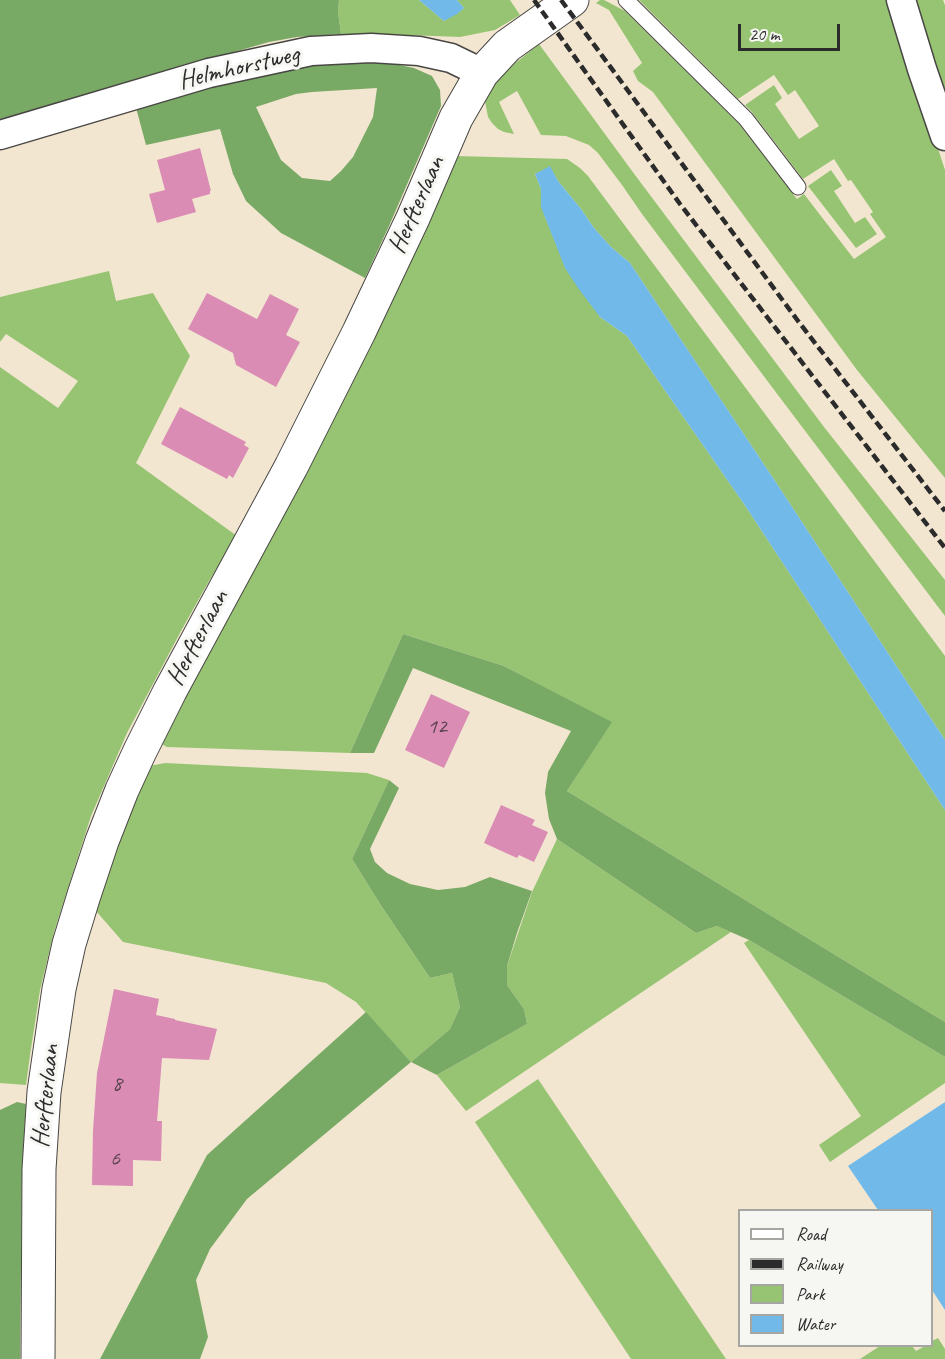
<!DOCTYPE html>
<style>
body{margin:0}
#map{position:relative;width:945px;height:1359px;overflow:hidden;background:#f2e6d0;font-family:Caveat,sans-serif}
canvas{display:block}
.legend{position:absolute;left:738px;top:1209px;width:195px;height:138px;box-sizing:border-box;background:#f6f6f2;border:2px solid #a5a5a2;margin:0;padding:8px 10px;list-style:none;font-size:18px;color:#2b2b2b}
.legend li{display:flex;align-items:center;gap:12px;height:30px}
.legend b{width:30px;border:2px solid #a5a5a2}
.scale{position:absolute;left:738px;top:24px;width:102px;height:27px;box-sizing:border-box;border:3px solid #2b2b2b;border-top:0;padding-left:8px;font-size:18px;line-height:21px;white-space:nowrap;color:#2b2b2b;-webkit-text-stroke:4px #f6f6f2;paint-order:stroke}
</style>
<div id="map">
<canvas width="945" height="1359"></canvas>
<ul class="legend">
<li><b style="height:8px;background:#fff"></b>Road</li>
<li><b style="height:8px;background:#2b2b2b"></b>Railway</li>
<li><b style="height:16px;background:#97c473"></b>Park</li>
<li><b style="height:16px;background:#70b9e8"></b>Water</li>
</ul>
<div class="scale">20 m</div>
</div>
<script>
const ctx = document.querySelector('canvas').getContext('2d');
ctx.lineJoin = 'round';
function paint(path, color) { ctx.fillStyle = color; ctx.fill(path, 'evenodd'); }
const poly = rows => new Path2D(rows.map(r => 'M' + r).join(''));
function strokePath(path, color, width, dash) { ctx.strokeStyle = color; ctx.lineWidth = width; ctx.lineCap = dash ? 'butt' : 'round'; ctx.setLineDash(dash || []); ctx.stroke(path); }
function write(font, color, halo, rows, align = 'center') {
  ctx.font = font + ' Caveat,sans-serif'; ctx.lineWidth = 6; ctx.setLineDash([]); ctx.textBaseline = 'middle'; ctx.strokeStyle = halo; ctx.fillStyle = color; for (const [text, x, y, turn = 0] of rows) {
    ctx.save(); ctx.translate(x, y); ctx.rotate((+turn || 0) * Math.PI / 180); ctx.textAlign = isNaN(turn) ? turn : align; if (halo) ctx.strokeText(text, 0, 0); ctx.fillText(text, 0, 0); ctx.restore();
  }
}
paint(poly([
 [339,0,419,0,444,21,464,8,457,0,510,0,520,15,495,30,460,37,382,34,341,34,338,12],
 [600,0,604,0,625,11,739,124,797,199,804,194,854,259,886,237,870,214,873,212,851,180,848,181,834,159,803,179,751,111,745,105,774,85,782,98,775,104,799,139,819,126,795,90,788,95,774,75,738,99,639,0,889,0,945,170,945,478,857,370,653,92,638,81,633,71,642,63,609,10,596,3],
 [911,0,943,0,945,5,945,107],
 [539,44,635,175,824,427,945,580,945,616,781,399,642,214,622,185,598,153,589,145,566,136,541,135,517,91,499,102,514,134,504,132,498,129,492,123,488,117,485,101,495,82,509,68],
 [456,156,567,159,580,168,588,176,945,656,945,740,777,484,630,263,611,247,594,228,581,209,558,181,550,167,535,174,541,189,541,199,545,217,555,240,600,317,627,336,744,504,945,810,945,1022,567,791,611,722,504,666,403,634,350,753,167,747,160,743,210,647,303,480,385,317,420,240],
 [831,170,842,186,834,191,855,223,865,217,877,234,856,248,808,186],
 [109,271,116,301,153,293,190,356,136,463,237,536,209,581,181,631,127,733,91,816,54,932,40,990,30,1055,26,1085,0,1083,0,367,58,408,78,381,6,334,0,342,0,297],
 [165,763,367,773,389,780,352,859,382,907,430,978,452,973,460,1007,450,1029,411,1062,356,1002,326,983,123,942,96,911,123,828,149,766],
 [557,839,696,933,717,926,731,932,466,1111,437,1075,527,1024,524,1009,507,985,507,966,532,892],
 [749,940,945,1057,945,1083,830,1162,819,1145,861,1116,744,943],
 [538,1079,726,1359,631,1359,475,1122],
 [938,1338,945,1349,945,1359,860,1359,880,1346,912,1346,916,1351,925,1346,932,1346,932,1341]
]), '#97c473');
paint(poly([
 [0,0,339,0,338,12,341,34,297,37,269,42,0,119],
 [385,62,414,68,432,76,440,90,441,106,389,226,365,278,281,233,246,201,233,174,220,129,146,145,135,104,249,71,328,63],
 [377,88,373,117,353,157,341,171,330,181,302,178,281,160,256,107,296,94,312,92],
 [403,634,504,666,612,722,567,791,945,1022,945,1057,749,940,717,926,696,933,557,839,549,819,545,793,548,772,571,731,413,668,374,753,350,753],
 [389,780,399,788,370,849,375,862,387,873,410,884,438,890,465,887,490,877,532,891,517,933,507,966,507,985,524,1009,527,1024,437,1075,411,1062,247,1199,210,1249,196,1280,208,1337,200,1359,100,1359,207,1155,366,1012,411,1062,450,1029,460,1007,452,973,430,978,382,907,352,859],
 [17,1102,26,1104,22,1169,20,1359,0,1359,0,1110]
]), '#79aa65');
paint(poly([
 [419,0,457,0,464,8,457,14,444,21],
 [550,166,558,181,581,209,594,228,611,247,630,263,777,484,945,740,945,810,744,504,627,336,600,317,578,288,565,268,541,207,541,189,535,174],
 [945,1102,945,1310,932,1290,932,1210,878,1210,848,1166]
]), '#70b9e8');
paint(poly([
 [200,148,211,191,210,191,210,194,192,199,196,212,157,223,149,194,165,190,157,160],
 [207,293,257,319,270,294,299,309,286,335,300,342,276,387,236,365,233,353,188,329],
 [180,407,246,442,244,445,249,448,233,478,229,475,227,479,161,444],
 [431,694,470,712,444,768,405,750],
 [501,805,535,820,532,825,548,832,534,862,519,855,517,858,484,843],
 [114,989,159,999,156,1015,175,1019,175,1020,217,1029,209,1060,162,1058,157,1121,162,1121,161,1161,133,1160,133,1186,92,1185,93,1131,97,1073]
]), '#da8cb4');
const service = poly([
 [626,0,746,119,798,187]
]);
const minor = poly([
 [901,0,922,69,945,136],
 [0,135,209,73,311,51,371,48,419,51,451,58,482,73]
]);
const tertiary = poly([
 [38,1359,39,1169,44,1092,59,989,69,944,84,895,102,841,122,790,140,751,170,691,291,467,359,332,413,218,456,118,482,73,507,46,572,0]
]);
strokePath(service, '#494744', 17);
strokePath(minor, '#494744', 31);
strokePath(tertiary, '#494744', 35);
strokePath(service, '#fff', 15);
strokePath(minor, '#fff', 28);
strokePath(tertiary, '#fff', 33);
strokePath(poly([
 [534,0,680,204,945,548],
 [561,0,798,321,945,511]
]), '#2b2b2b', 4.5, [9, 4.5]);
write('22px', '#57434d', null, [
 ["12",437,727],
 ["8",117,1084],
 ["6",115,1159]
]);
write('26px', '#2b2b2b', '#f6f6f2', [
 ["Helmhorstweg",239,68,-13],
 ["Herfterlaan",417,205,-66],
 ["Herfterlaan",198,638,-62],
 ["Herfterlaan",46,1096,-84]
]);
</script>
